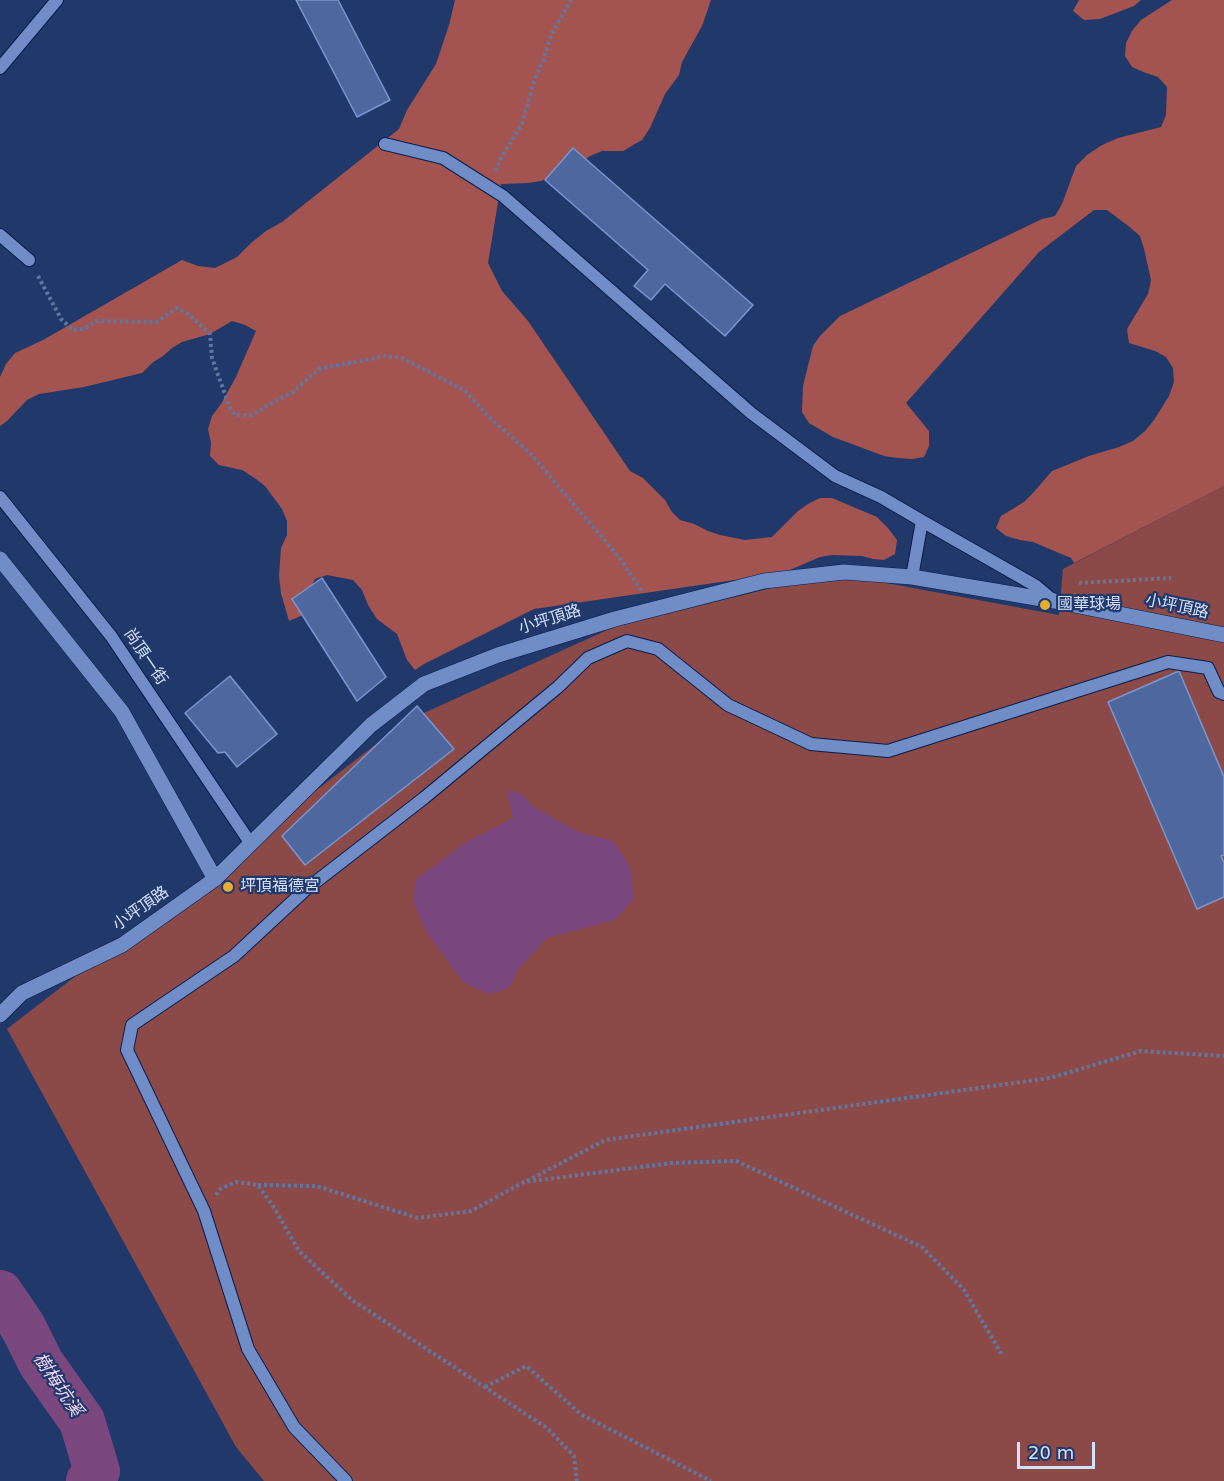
<!DOCTYPE html>
<meta charset="utf-8">
<style>
body{margin:0}
#map{position:relative;width:1224px;height:1481px;overflow:hidden;background:#21386b;font-family:"DejaVu Sans",sans-serif}
canvas{display:block}
.scale{position:absolute;left:1017px;top:1442px;width:78px;height:27px;box-sizing:border-box;border:3px solid #d4e1fa;border-top:0;padding-left:8px;font-size:18px;line-height:21px;white-space:nowrap;color:#d4e1fa;-webkit-text-stroke:4px #21386b;paint-order:stroke}
</style>
<div id="map">
<canvas width="1224" height="1481"></canvas>
<div class="scale">20 m</div>
</div>
<script>
const ctx = document.querySelector('canvas').getContext('2d');
ctx.lineJoin = 'round';
function paint(path, color) { ctx.fillStyle = color; ctx.fill(path, 'evenodd'); }
const poly = rows => new Path2D(rows.map(r => 'M' + r).join(''));
function strokePath(path, color, width, dash) { ctx.strokeStyle = color; ctx.lineWidth = width; ctx.lineCap = dash ? 'butt' : 'round'; ctx.setLineDash(dash || []); ctx.stroke(path); }
function write(font, color, halo, rows, align = 'center') {
  ctx.font = font + ' "DejaVu Sans","Noto Sans TC",sans-serif'; ctx.lineWidth = 4.5; ctx.setLineDash([]); ctx.textBaseline = 'middle'; ctx.strokeStyle = halo; ctx.fillStyle = color; for (const [text, x, y, turn = 0] of rows) {
    ctx.save(); ctx.translate(x, y); ctx.rotate((+turn || 0) * Math.PI / 180); ctx.textAlign = isNaN(turn) ? turn : align; if (halo) ctx.strokeText(text, 0, 0); ctx.fillText(text, 0, 0); ctx.restore();
  }
}
paint(poly([
 [1224,486,1224,1481,264,1481,236,1447,7,1029,406,721,614,627,832,573,1059,615,1063,569]
]), '#8b4a47');
paint(poly([
 [455,0,711,0,702,26,682,62,679,75,665,94,650,128,642,140,623,151,602,151,590,156,577,166,541,181,528,183,501,184,488,263,502,291,528,321,630,471,643,478,665,500,672,512,680,520,694,524,708,531,720,535,745,540,772,537,798,511,808,504,820,498,832,498,877,517,887,527,897,540,895,554,884,560,873,559,862,556,833,555,820,557,783,573,534,609,424,664,415,670,407,660,397,634,377,619,368,605,362,590,353,580,327,575,315,579,309,591,301,616,289,621,281,593,279,576,281,548,287,535,287,521,282,509,265,486,256,479,242,470,219,465,210,456,211,443,208,429,212,416,221,404,236,377,256,331,245,325,232,321,210,334,182,342,172,348,163,356,152,363,142,373,84,387,39,394,27,400,7,421,0,426,0,377,6,364,15,353,43,340,182,260,198,266,215,268,237,257,251,243,266,231,282,222,399,129,407,110,436,64,449,25],
 [1079,0,1141,0,1134,6,1100,19,1084,20,1073,11],
 [1172,0,1224,0,1224,486,1074,563,1071,558,1033,542,1020,540,1006,536,996,528,1001,516,1024,502,1033,493,1052,471,1089,456,1119,447,1133,441,1145,431,1154,420,1169,396,1174,382,1173,368,1166,357,1155,351,1129,343,1127,329,1148,294,1151,280,1144,249,1140,236,1127,225,1107,210,1094,210,1039,252,906,403,929,431,929,446,924,457,912,459,898,458,884,456,833,437,809,423,802,412,803,386,813,346,820,336,840,316,1042,219,1055,216,1062,204,1076,166,1087,155,1102,145,1118,138,1161,127,1166,115,1167,87,1158,77,1146,73,1132,67,1125,56,1126,43,1132,31,1141,20]
]), '#a35450');
paint(poly([
 [507,791,520,793,534,807,578,832,614,841,630,867,634,899,615,920,547,938,520,967,509,988,490,994,464,983,427,933,414,904,415,880,466,842,513,818]
]), '#7a477f');
strokePath(poly([
 [0,1293,23,1327,41,1363,82,1421,97,1471,89,1481]
]), '#7a477f', 46);
const building = poly([
 [296,0,338,0,390,100,357,117,296,0],
 [573,148,753,305,725,336,665,284,651,300,634,286,648,270,545,180,573,148],
 [322,578,386,677,357,701,292,599,322,578],
 [1179,671,1224,777,1224,855,1221,856,1224,863,1224,897,1197,909,1108,702,1179,671],
 [230,676,277,734,237,767,225,752,218,753,185,713,230,676],
 [417,706,454,749,305,865,282,836,417,706]
]);
paint(building, '#4e689f');
strokePath(building, '#7996d0', 1.5);
const service = poly([
 [0,68,57,0],
 [385,144,443,158,503,196,751,413,835,476,881,497,922,521,1036,586,1054,601],
 [0,235,29,260],
 [0,497,111,636,251,844],
 [912,577,922,521],
 [346,1481,294,1427,248,1349,204,1211,127,1050,132,1025,234,956,304,891,424,798,558,687,588,658,627,641,658,649,728,705,811,744,888,751,1168,662,1208,668,1219,692,1224,694]
]);
const minor = poly([
 [0,559,122,712,215,879]
]);
const tertiary = poly([
 [0,1015,22,993,122,945,215,879,371,725,424,684,498,655,615,619,764,581,844,572,912,577,1054,601,1224,635]
]);
strokePath(service, '#091d4d', 14);
strokePath(minor, '#091d4d', 16);
strokePath(tertiary, '#091d4d', 16);
strokePath(poly([
 [495,171,502,156,522,124,534,82,544,58,551,35,571,0],
 [38,276,61,319,73,330,84,329,96,321,156,322,177,308,188,314,210,334,212,358,230,408,235,415,252,415,277,400,293,392,319,369,385,356,402,358,464,390,493,421,529,452,619,557,642,592],
 [1079,583,1171,578],
 [527,1181,605,1140,1050,1078,1141,1051,1224,1056],
 [258,1185,316,1186,418,1218,471,1211,524,1182,672,1163,736,1161,922,1247,964,1290,1002,1355],
 [216,1195,220,1189,236,1182,258,1185,273,1206,299,1251,352,1300,547,1428,574,1456,577,1481],
 [485,1387,526,1366,582,1415,711,1481]
]), '#6376a0', 4, [3, 3]);
strokePath(service, '#708dc7', 12);
strokePath(minor, '#708dc7', 15);
strokePath(tertiary, '#708dc7', 15);
for (const [x, y, r, color] of [
 [1045,605,6,"#e3ae34"],
 [228,887,6,"#e3ae34"]
]) { const dot = new Path2D(); dot.arc(x, y, r, 0, 2 * Math.PI); ctx.fillStyle = color; ctx.fill(dot); strokePath(dot, '#21386b', 2); }
write('16px', '#d4e1fa', '#21386b', [
 ["國華球場",1057,605],
 ["坪頂福德宮",240,887]
], 'left');
write('16px', '#d4e1fa', '#21386b', [
 ["小坪頂路",1177,607,12],
 ["小坪頂路",550,620,-17],
 ["尚頂一街",145,657,56],
 ["小坪頂路",141,909,-35]
]);
write('italic 18px', '#f5d7f7', '#21386b', [
 ["樹梅坑溪",57,1385,56]
]);
</script>
